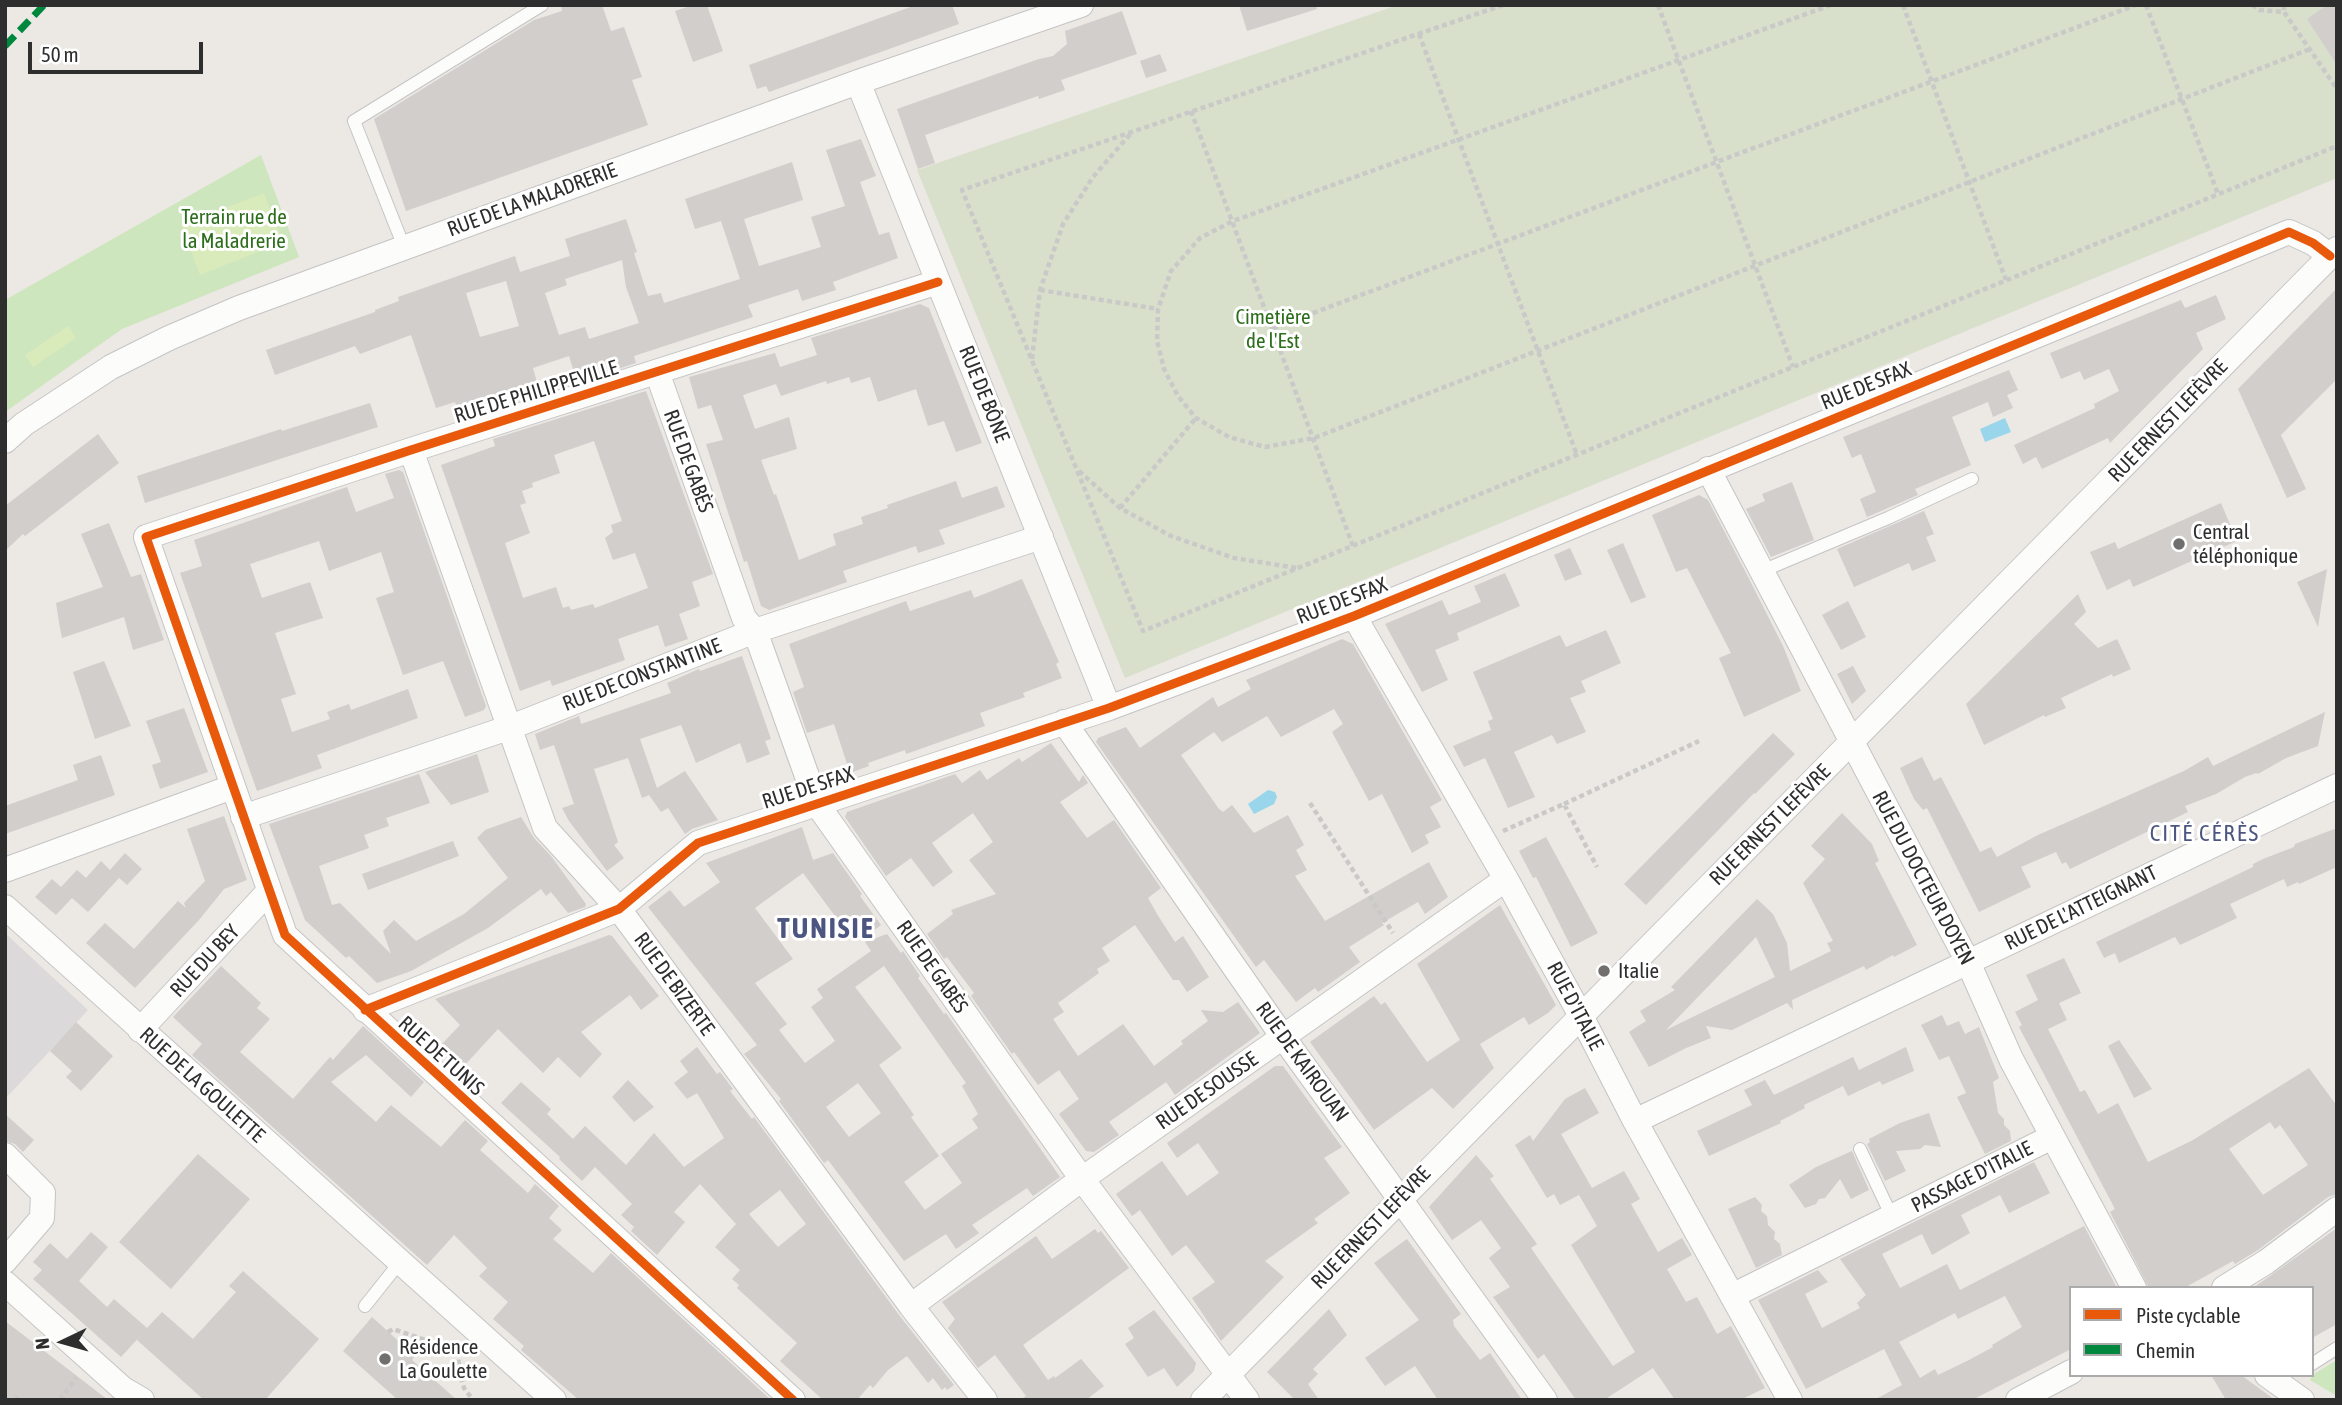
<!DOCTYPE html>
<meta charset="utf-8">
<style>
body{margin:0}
#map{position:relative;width:2342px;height:1405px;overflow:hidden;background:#ece8e4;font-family:"Asap Condensed",sans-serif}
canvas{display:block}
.frame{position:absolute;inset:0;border:7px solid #2e2e2e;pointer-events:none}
.legend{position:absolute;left:2069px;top:1286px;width:245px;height:91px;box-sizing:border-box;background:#fff;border:2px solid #ababab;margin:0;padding:9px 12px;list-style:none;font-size:21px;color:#2e2e2e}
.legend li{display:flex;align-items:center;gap:14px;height:35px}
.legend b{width:35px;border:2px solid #ababab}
.north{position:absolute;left:28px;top:1307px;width:70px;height:70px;-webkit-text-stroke:5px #fff;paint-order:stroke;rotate:265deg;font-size:19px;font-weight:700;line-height:28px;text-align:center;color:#2e2e2e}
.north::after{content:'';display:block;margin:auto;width:24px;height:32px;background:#2e2e2e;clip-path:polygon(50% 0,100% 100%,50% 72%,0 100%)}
.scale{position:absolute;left:28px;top:42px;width:175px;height:32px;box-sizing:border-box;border:4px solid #2e2e2e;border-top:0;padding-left:9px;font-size:21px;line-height:24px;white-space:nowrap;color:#2e2e2e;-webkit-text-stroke:5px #fff;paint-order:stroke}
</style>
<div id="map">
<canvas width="2342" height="1405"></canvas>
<div class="frame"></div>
<ul class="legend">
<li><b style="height:9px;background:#e8590c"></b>Piste cyclable</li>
<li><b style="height:9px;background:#00873e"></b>Chemin</li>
</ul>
<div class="north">N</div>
<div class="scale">50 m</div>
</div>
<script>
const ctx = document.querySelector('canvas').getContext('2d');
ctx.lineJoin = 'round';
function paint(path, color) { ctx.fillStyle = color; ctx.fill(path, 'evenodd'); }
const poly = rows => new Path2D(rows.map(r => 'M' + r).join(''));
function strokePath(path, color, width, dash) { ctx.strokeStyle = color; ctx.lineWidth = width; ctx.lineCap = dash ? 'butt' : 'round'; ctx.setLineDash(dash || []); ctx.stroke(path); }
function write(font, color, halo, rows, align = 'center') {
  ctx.font = font + ' "Asap Condensed",sans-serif'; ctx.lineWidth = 6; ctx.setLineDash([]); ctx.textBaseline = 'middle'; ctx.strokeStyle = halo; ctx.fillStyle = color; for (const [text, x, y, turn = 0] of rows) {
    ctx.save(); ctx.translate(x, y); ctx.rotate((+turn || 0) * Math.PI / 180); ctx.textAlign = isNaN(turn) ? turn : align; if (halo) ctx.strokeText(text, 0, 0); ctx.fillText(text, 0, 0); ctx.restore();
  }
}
paint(poly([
 [5,933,88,1010,5,1099]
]), '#dcd9db');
paint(poly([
 [261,155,299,257,122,329,5,412,5,300],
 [2337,1360,2337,1396,2310,1380,2314,1374]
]), '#cee6be');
paint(poly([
 [1398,5,2332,5,2337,12,2337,178,1125,678,917,170]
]), '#d8e0cc');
paint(poly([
 [264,193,283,242,200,275,181,225],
 [68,326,76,338,33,367,25,355]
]), '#d9eabb');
paint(poly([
 [2005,418,2011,432,1985,442,1980,429],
 [1268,790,1275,792,1277,797,1274,804,1254,814,1248,804]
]), '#99d6ec');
paint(poly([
 [561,5,602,5,611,31,624,27,642,77,632,80,648,125,406,211,374,119,534,20,562,11],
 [693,5,707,5,723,51,693,62,675,11],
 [916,5,952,5,959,24,769,92,766,86,757,89,749,65],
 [1239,5,1316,5,1317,9,1247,31],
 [2327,5,2337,5,2337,65,2307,19],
 [1122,11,1137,54,1061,80,1065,90,1039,99,1038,96,925,135,935,163,918,169,897,109,1039,59,1053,56,1067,44,1065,31],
 [1160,54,1167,71,1146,78,1140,61],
 [861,139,876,176,860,182,879,235,889,232,898,258,833,282,836,290,802,301,798,289,748,305,753,317,634,356,636,363,577,382,569,356,533,368,538,386,519,393,521,399,497,407,493,394,457,407,455,402,436,408,411,335,360,354,355,346,275,375,266,350,375,312,375,310,399,301,398,297,515,256,520,272,570,256,565,239,626,219,637,252,634,253,648,296,661,293,664,303,740,279,721,221,695,229,685,199,792,162,803,200,744,219,759,266,821,247,811,217,845,206,826,150],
 [622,260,626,287,639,323,589,339,585,327,559,335,545,293,567,285,565,279],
 [506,281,519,326,480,337,466,293],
 [2337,288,2337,379,2281,435,2306,489,2287,498,2238,389],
 [2216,295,2226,319,2196,333,2203,349,2110,443,2108,438,2042,469,2036,457,2023,464,2014,445,2095,408,2094,404,2119,391,2109,369,2084,380,2080,371,2061,379,2050,353,2181,300,2185,308],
 [920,304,929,308,982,443,956,452,944,421,928,426,916,389,878,402,870,377,851,383,849,377,827,384,826,381,781,396,776,384,743,395,755,429,789,417,797,449,761,460,774,495,776,494,799,560,836,545,833,534,863,524,861,517,888,508,887,505,956,481,962,498,997,486,1005,507,939,530,945,544,918,553,916,546,843,571,847,582,769,610,761,606,747,561,744,562,706,444,723,440,711,405,698,409,689,377,775,353,780,367,817,355,811,338],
 [2009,370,2018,390,2007,395,2013,408,1993,417,1988,402,1952,417,1971,465,1915,489,1918,495,1867,517,1860,499,1876,492,1861,454,1852,458,1843,437],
 [646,391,713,574,692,582,700,606,679,614,688,639,665,647,658,625,618,639,625,660,552,686,550,680,520,691,441,465,495,446,493,439],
 [594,441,622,521,611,525,613,532,605,538,613,560,635,553,648,588,595,608,593,604,571,610,569,606,563,608,556,587,523,598,505,543,530,533,520,505,526,503,522,491,533,487,532,483,560,473,554,455],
 [370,403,378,427,145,503,137,476,281,429,282,431],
 [98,434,119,463,25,536,23,534,5,551,5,506],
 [399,470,403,472,486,706,484,710,465,717,443,661,403,675,376,598,394,592,381,552,329,571,319,541,250,564,262,598,310,582,323,618,275,633,296,694,281,699,292,732,330,719,327,712,349,704,351,710,408,689,418,718,317,755,322,768,257,791,180,573,202,566,194,540,347,487,356,512,394,498,385,474],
 [1792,482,1814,540,1771,557,1746,509,1765,501,1762,494],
 [1699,495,1708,500,1744,569,1783,646,1801,691,1744,717,1719,658,1731,653,1687,568,1676,572,1652,515],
 [2221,503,2237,541,2133,587,2130,579,2107,590,2090,552,2115,542,2118,549],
 [1924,511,1934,534,1926,537,1936,561,1912,571,1909,563,1854,587,1837,549],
 [109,523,131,577,141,574,164,640,133,650,124,617,62,638,60,628,56,603,103,587,81,534],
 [1623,543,1646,597,1631,603,1607,550],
 [1570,548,1582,574,1565,581,1554,555],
 [2327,569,2318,627,2297,582],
 [1505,573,1520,606,1457,633,1459,640,1435,650,1448,680,1422,692,1385,624,1442,600,1449,615,1481,602,1474,586],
 [1022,579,1059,662,1056,664,1062,678,1023,693,1025,697,980,713,985,726,906,754,905,750,868,763,869,766,850,773,834,724,807,733,793,692,804,687,789,644,906,601,910,611,971,590,974,598],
 [2078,594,2086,612,2074,624,2098,648,2117,639,2131,669,2113,677,2112,674,2061,698,2066,708,2045,717,2044,715,1984,745,1966,704],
 [1848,601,1866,637,1841,650,1822,615],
 [1606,630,1621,663,1581,681,1586,692,1570,698,1586,732,1557,744,1552,735,1514,752,1535,797,1508,808,1485,758,1464,767,1453,746,1491,730,1488,721,1493,719,1473,672,1560,635,1566,647],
 [1342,639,1353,644,1442,800,1430,807,1441,827,1425,835,1429,843,1412,853,1382,794,1369,801,1332,732,1343,724,1334,709,1281,737,1267,716,1222,742,1214,732,1181,755,1219,809,1223,812,1232,805,1254,833,1288,815,1304,845,1296,850,1307,870,1295,876,1325,921,1429,862,1448,897,1425,914,1418,902,1382,923,1384,925,1349,947,1360,962,1318,992,1315,988,1296,1002,1264,960,1256,967,1096,742,1098,738,1126,727,1140,748,1213,697,1218,707,1251,689,1246,680],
 [742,656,771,739,765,741,770,754,747,763,740,743,696,763,681,725,640,739,657,788,685,771,718,820,692,829,685,834,668,808,661,812,649,795,642,798,628,758,594,769,618,842,614,845,624,858,607,871,569,821,562,808,574,804,554,745,540,750,535,734,579,716,581,724,671,693,667,683,699,669,700,671],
 [104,661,131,726,95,739,73,672],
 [1853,666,1866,691,1852,704,1837,674],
 [184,708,208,772,160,789,152,765,161,762,146,721],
 [2325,712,2318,746,2286,758,2258,774,2256,773,2245,777,2216,794,2185,806,2188,812,2070,869,2066,862,2062,864,2056,852,2021,867,2031,887,1979,912,1927,808,1923,810,1914,799,1900,768,1922,757,1934,781,1941,777,1980,852,1991,847,1997,857,2038,835,2184,771,2208,757,2213,766],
 [1773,733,1795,754,1755,794,1754,793,1646,905,1624,884],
 [1051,743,1079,782,1083,775,1088,783,1060,802,1087,838,1114,820,1161,888,1148,898,1157,914,1175,942,1183,936,1209,977,1187,992,1179,980,1173,980,1135,925,1102,948,1110,961,1097,969,1099,973,1058,1003,1064,1012,1053,1019,1078,1056,1123,1024,1154,1066,1183,1044,1181,1041,1208,1021,1201,1010,1223,1012,1238,1002,1260,1033,1175,1095,1166,1082,1109,1122,1119,1135,1094,1152,1086,1151,1059,1114,1079,1099,1059,1070,1038,1085,1014,1052,1012,1054,971,996,974,993,947,957,944,959,927,934,953,914,951,910,996,894,969,860,993,842,973,813,932,843,953,872,933,887,911,858,886,876,845,817,847,812,955,774,962,783,980,770,987,780,1019,758,1022,762],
 [477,754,489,792,451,805,425,772],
 [101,755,115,795,5,834,5,806,78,780,73,765],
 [419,774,430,803,386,818,389,826,364,835,369,848,319,866,332,905,340,903,391,954,383,931,394,920,416,941,464,914,508,878,477,838,485,830,521,817,534,838,551,856,586,904,585,907,568,913,551,892,546,896,541,889,488,928,411,971,377,983,349,956,346,958,305,920,269,824],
 [1842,813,1872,844,1879,861,1875,863,1917,945,1894,957,1893,955,1866,970,1864,966,1792,1000,1793,1010,1787,1003,1732,1030,1706,1026,1711,1038,1686,1048,1649,1067,1629,1032,1646,1021,1640,1011,1675,990,1671,987,1757,899,1773,914,1787,943,1790,971,1831,951,1827,943,1833,941,1803,883,1825,859,1811,846],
 [1756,937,1775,977,1666,1030],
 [224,816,247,880,224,889,199,920,135,988,86,943,105,923,134,949,178,901,186,908,184,903,205,881,187,829],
 [802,827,813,860,833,853,862,894,860,896,881,925,863,939,846,914,838,920,803,873,755,908,793,959,755,983,787,1024,779,1030,805,1063,835,1041,811,1007,823,998,817,989,871,951,865,942,887,934,901,953,903,951,920,976,918,978,944,1014,946,1013,1060,1177,1033,1196,1027,1188,972,1225,979,1233,956,1249,946,1234,904,1261,828,1160,824,1163,779,1101,781,1099,744,1054,757,1045,648,907,670,890,684,907,720,882,706,863],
 [884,966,966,1083,962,1086,978,1114,972,1119,978,1128,941,1154,962,1183,925,1210,904,1182,939,1156,911,1117,914,1115,879,1065,902,1048,855,987],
 [858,1083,881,1113,849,1137,826,1107],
 [2337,828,2337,867,2299,884,2298,882,2287,887,2284,879,2230,904,2237,918,2180,945,2175,937,2119,963,2115,953,2104,958,2096,942,2253,867,2253,864,2263,859,2294,847,2295,844],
 [1546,837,1598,933,1571,947,1536,877,1533,878,1519,851],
 [453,841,459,856,368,890,362,874],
 [125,853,142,869,127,885,117,876,119,878,88,912,72,898,56,915,35,897,52,879,61,887,77,870,86,878,101,861,110,870],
 [1500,905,1556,1005,1548,1013,1529,1025,1524,1017,1480,1044,1494,1068,1453,1109,1432,1088,1374,1130,1310,1042,1374,996,1381,1005,1385,1002,1427,1062,1460,1040,1417,964],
 [609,935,612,936,659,996,641,1010,630,995,581,1032,602,1054,580,1078,558,1057,543,1073,498,1029,463,1067,440,1046,460,1025,435,999],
 [2064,958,2081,993,2059,1003,2067,1020,2048,1029,2080,1092,2085,1090,2098,1114,2118,1103,2148,1162,2193,1140,2309,1068,2337,1106,2337,1194,2328,1197,2258,1250,2235,1264,2233,1261,2184,1288,2149,1288,2110,1212,2115,1209,2019,1027,2022,1025,2015,1012,2038,1000,2026,975],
 [2270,1122,2275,1129,2280,1125,2308,1165,2263,1195,2229,1149],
 [221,966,261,1003,257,1008,270,1019,240,1052,293,1099,330,1057,333,1060,363,1026,424,1082,411,1097,366,1055,331,1082,376,1122,391,1105,441,1147,465,1120,488,1141,480,1150,528,1193,535,1184,559,1206,549,1218,562,1230,553,1239,593,1273,611,1253,771,1400,579,1400,521,1350,524,1346,493,1319,508,1302,479,1276,487,1268,454,1235,427,1265,192,1055,202,1044,173,1017],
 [1942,1015,1947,1026,1959,1021,1965,1034,1979,1027,1999,1078,1993,1082,1998,1113,2004,1119,2004,1125,2010,1131,2011,1141,1985,1154,1957,1097,1966,1093,1949,1056,1939,1060,1921,1025],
 [76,1022,113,1056,81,1091,66,1077,72,1071,50,1051],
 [2119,1040,2152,1089,2134,1098,2108,1046],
 [697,1047,717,1074,720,1072,733,1089,730,1091,752,1119,754,1117,899,1315,954,1385,947,1390,945,1387,942,1390,933,1378,928,1383,907,1356,888,1370,873,1388,870,1385,857,1400,823,1400,780,1361,797,1343,737,1288,739,1285,732,1279,740,1270,715,1247,736,1224,700,1184,674,1212,685,1222,657,1255,631,1231,634,1227,621,1215,632,1204,595,1167,582,1181,559,1159,560,1157,501,1103,521,1082,551,1109,547,1114,573,1139,585,1126,626,1165,654,1133,684,1167,724,1138,697,1093,687,1099,674,1083,688,1072,680,1061],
 [780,1190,806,1224,778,1247,749,1214],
 [1906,1047,1914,1071,1882,1085,1880,1081,1848,1096,1843,1086,1804,1105,1805,1108,1780,1121,1781,1123,1709,1156,1697,1131,1752,1105,1744,1090,1765,1080,1774,1095,1853,1057,1859,1070],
 [1275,1066,1283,1066,1342,1147,1324,1158,1350,1193,1314,1219,1318,1223,1265,1261,1284,1277,1221,1341,1192,1298,1215,1282,1186,1245,1172,1256,1140,1210,1132,1216,1116,1194,1162,1161,1187,1196,1219,1173,1198,1143,1177,1158,1167,1143],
 [628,1080,654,1107,634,1122,612,1097],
 [1585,1088,1599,1113,1561,1134,1592,1188,1560,1205,1554,1194,1547,1198,1515,1145,1530,1135,1533,1141,1565,1099],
 [1929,1113,1941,1147,1925,1145,1920,1149,1896,1151,1906,1171,1885,1181,1867,1144,1870,1142,1869,1139,1900,1123],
 [5,1114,34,1140,23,1152,15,1144,5,1141],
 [1852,1151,1869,1190,1851,1199,1840,1179,1825,1198,1819,1199,1816,1204,1805,1208,1789,1185,1816,1167],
 [198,1154,250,1199,171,1289,119,1242],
 [1476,1155,1494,1176,1490,1179,1537,1244,1531,1248,1613,1366,1635,1352,1571,1245,1597,1226,1579,1195,1624,1171,1640,1199,1631,1204,1658,1252,1682,1238,1692,1255,1667,1269,1686,1302,1697,1297,1717,1334,1731,1326,1765,1388,1740,1400,1675,1400,1653,1368,1604,1400,1576,1400,1544,1354,1538,1359,1493,1297,1510,1287,1489,1258,1501,1248,1481,1220,1452,1240,1429,1207],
 [2034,1162,2050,1193,2009,1213,2000,1195,1961,1215,1970,1233,1932,1255,1922,1234,1882,1254,1900,1288,1947,1264,1960,1290,2084,1226,2117,1288,2071,1288,2071,1349,1972,1400,1874,1400,1902,1385,1884,1349,1806,1389,1758,1300,1818,1270,1828,1282,1805,1294,1822,1328,1860,1308,1857,1303,1866,1295,1840,1259],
 [2005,1296,2022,1327,1992,1345,1993,1347,1969,1360,1938,1375,1935,1369,1920,1378,1899,1342,1955,1313,1958,1319],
 [1755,1197,1762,1205,1761,1211,1767,1216,1768,1225,1775,1232,1774,1239,1780,1244,1782,1255,1756,1268,1728,1209],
 [2337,1228,2337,1324,2312,1338,2312,1288,2253,1288],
 [1095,1229,1098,1233,1101,1231,1129,1268,1023,1345,1048,1380,1054,1376,1055,1378,1081,1359,1104,1386,1086,1400,1021,1400,1026,1396,995,1355,978,1368,948,1328,955,1319,942,1302,1036,1236,1052,1259],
 [91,1232,108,1247,79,1281,107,1307,114,1299,147,1328,162,1312,193,1339,236,1292,229,1286,243,1271,319,1339,265,1400,209,1398,204,1400,137,1340,143,1333,121,1357,33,1279,42,1270,33,1262,50,1243,67,1259],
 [1407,1239,1461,1314,1453,1320,1454,1326,1480,1360,1490,1353,1522,1400,1438,1400,1415,1366,1385,1386,1365,1358,1419,1320,1374,1263],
 [1329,1309,1347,1335,1313,1369,1318,1374,1308,1384,1319,1400,1295,1400,1267,1372],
 [1154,1310,1196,1363,1194,1371,1177,1387,1164,1368,1148,1377,1125,1344,1134,1338,1128,1328],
 [372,1317,415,1356,412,1360,457,1400,398,1400,343,1351],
 [5,1321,77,1376,108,1400,5,1400],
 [2211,1375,2241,1375,2275,1400,2226,1400]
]), '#d1cecb');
const service = poly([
 [404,247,354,121,542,5],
 [1762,571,1888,518,1972,479],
 [1860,1149,1892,1217],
 [365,1306,400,1262],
 [2312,1364,2337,1348]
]);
const minor = poly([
 [858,82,1109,708],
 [657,372,744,618,755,631,817,804,1082,1179,1247,1400],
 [5,441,24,424,111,367,169,338,239,308,858,82,1081,5],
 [411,450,545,828,619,909,911,1306,985,1400],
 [1708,469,1968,962,2011,1059,2134,1288],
 [1354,616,1506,879,1581,1016,1635,1121,1790,1400],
 [1064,722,1283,1037,1545,1400],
 [243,817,511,727,755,631,1041,537],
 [5,870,232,787],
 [5,907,554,1400],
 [365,1010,619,909,698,843,1109,708,1354,616,2289,232,2313,243,2330,256],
 [140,1030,269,891],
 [1635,1121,2337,786],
 [5,1155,43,1193,42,1218,5,1261],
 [5,1283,123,1389,142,1400],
 [2224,1288,2266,1262,2337,1209],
 [1732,1296,2052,1137],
 [911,1306,1082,1179,1506,879],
 [2267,1375,2302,1400],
 [793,1400,285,935,146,537,411,450,938,282],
 [1203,1400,2337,249],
 [2018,1400,2071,1372]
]);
strokePath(service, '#c5c4c5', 14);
strokePath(minor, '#c5c4c5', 26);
strokePath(poly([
 [1503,5,962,190,1143,631,2337,146],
 [1658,5,1793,367],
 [1831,5,1233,221,1200,238,1171,271,1158,309,1157,341,1164,369,1178,396,1196,418,1229,437,1265,447,1314,438,2310,49],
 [1903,5,2006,280],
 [2146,5,2218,194],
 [2252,5,2259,10,2284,12,2337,89],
 [2284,5,2284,12],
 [1419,34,1577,455],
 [1191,111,1353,546],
 [1040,290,1158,309],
 [1273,328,2136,5],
 [1032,359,1040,290,1063,224,1093,177,1132,132],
 [1079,471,1120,508,1171,536,1234,558,1297,568],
 [1120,508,1196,418],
 [1310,803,1393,933],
 [1564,804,1699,741],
 [1503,831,1564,804,1597,867],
 [388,1332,393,1329,458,1351],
 [459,1369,464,1388,473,1400],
 [431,1377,451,1369,459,1369,458,1351,460,1345],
 [15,1397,19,1400],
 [60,1400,76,1378]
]), '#c9c9c8', 4.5, [5, 3.5]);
strokePath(service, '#fcfcfb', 12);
strokePath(minor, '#fcfcfb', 24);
strokePath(poly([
 [5,46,44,5]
]), '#00873e', 7, [14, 7]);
strokePath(poly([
 [365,1010,619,909,698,843,1109,708,1354,616,2289,232,2313,243,2330,256],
 [793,1400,285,935,146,537,411,450,938,282]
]), '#e8590c', 9);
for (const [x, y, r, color] of [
 [2179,544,7,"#706f6e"],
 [1604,971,7,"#706f6e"],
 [385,1359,7,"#706f6e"]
]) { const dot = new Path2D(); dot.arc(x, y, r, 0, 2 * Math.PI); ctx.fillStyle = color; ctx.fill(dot); strokePath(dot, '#fff', 2.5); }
write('21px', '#2e2e2e', '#fff', [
 ["RUE DE LA MALADRERIE",532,200,-20],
 ["RUE DE SFAX",1866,386,-22],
 ["RUE DE PHILIPPEVILLE",536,392,-17],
 ["RUE DE BÔNE",984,394,68],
 ["RUE ERNEST LEFÈVRE",2168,421,-46],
 ["RUE DE GABÈS",688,461,70],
 ["RUE DE SFAX",1342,601,-21],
 ["RUE DE CONSTANTINE",642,675,-21],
 ["RUE DE SFAX",808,788,-18],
 ["RUE ERNEST LEFÈVRE",1770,825,-45],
 ["RUE DU DOCTEUR DOYEN",1923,878,62],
 ["RUE DE L'ATTEIGNANT",2081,908,-26],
 ["RUE DU BEY",205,961,-47],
 ["RUE DE GABÈS",932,967,55],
 ["RUE DE BIZERTE",674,984,54],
 ["RUE D'ITALIE",1575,1006,62],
 ["RUE DE TUNIS",441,1056,42],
 ["RUE DE KAIROUAN",1302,1062,54],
 ["RUE DE LA GOULETTE",202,1085,42],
 ["RUE DE SOUSSE",1207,1091,-35],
 ["PASSAGE D'ITALIE",1972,1177,-27],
 ["RUE ERNEST LEFÈVRE",1371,1228,-46]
]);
write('21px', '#2c6e1b', '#fff', [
 ["Terrain rue de",234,217],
 ["la Maladrerie",234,241],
 ["Cimetière",1273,317],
 ["de l'Est",1273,341]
]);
write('21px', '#2e2e2e', '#fff', [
 ["Central",2193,532],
 ["téléphonique",2193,556],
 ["Italie",1618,971],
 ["Résidence",399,1347],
 ["La Goulette",399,1371]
], 'left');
ctx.letterSpacing = '2px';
write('23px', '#4d5680', '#fff', [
 ["CITÉ CÉRÈS",2205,834]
]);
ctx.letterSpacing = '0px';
ctx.letterSpacing = '2px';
write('bold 28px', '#4d5680', '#fff', [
 ["TUNISIE",826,929]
]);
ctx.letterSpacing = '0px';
</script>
